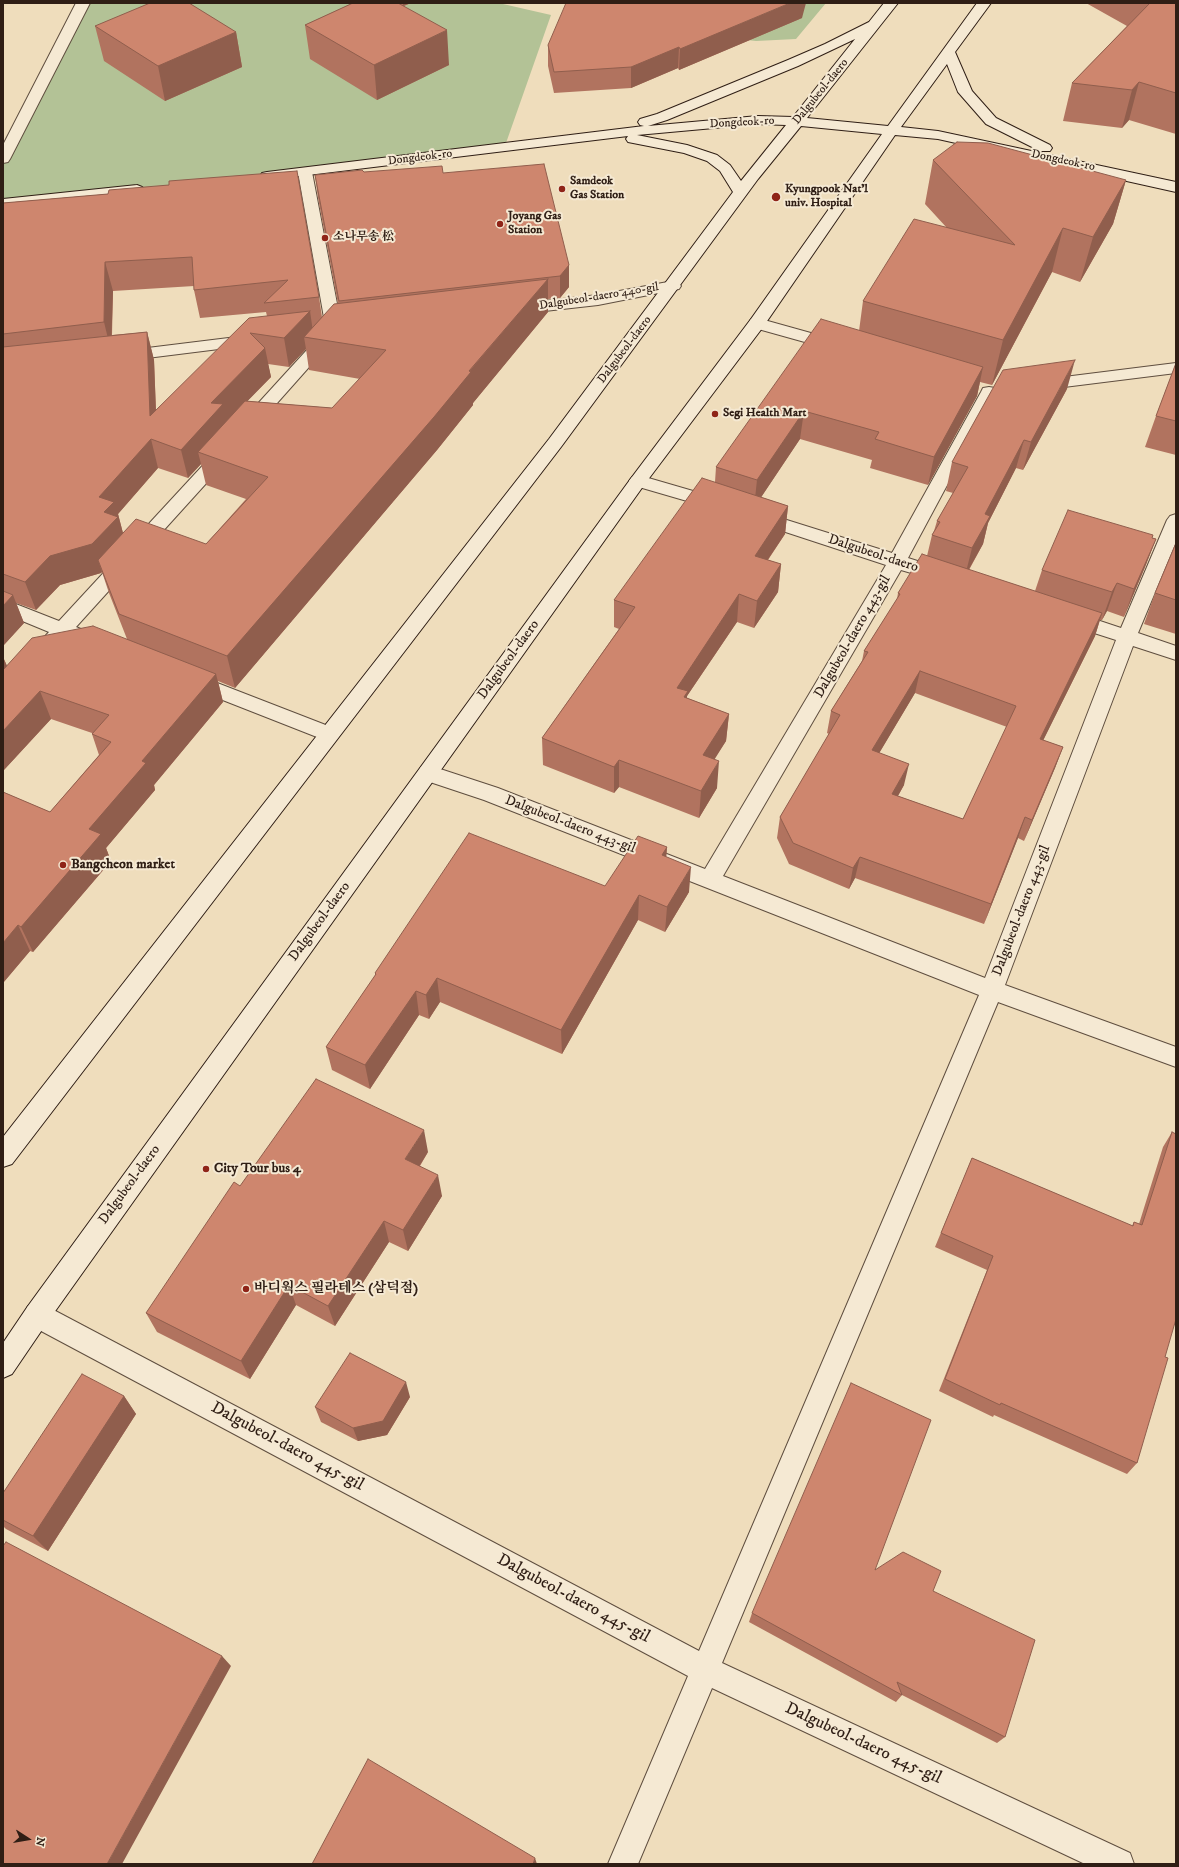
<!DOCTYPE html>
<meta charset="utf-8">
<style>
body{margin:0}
#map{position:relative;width:1179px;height:1867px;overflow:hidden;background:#efddbc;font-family:"IM FELL DW Pica",serif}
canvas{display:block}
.frame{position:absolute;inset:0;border:4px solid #2f1e15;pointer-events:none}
.north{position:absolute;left:8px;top:1819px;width:40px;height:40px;-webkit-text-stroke:3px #f5e9d3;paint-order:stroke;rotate:102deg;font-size:11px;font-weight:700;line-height:16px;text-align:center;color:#2f1e15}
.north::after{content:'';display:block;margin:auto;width:14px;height:18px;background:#2f1e15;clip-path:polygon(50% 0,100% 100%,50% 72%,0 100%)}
</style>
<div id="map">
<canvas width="1179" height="1867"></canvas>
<div class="frame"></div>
<div class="north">N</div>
</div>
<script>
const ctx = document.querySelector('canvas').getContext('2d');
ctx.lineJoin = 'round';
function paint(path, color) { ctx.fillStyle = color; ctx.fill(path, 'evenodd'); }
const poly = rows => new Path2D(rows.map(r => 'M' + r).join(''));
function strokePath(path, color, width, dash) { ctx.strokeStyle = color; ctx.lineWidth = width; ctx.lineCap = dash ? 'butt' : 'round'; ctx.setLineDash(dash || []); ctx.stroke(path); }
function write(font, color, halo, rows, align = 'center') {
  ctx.font = font + ' "IM FELL DW Pica","Noto Serif KR",serif'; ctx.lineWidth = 4; ctx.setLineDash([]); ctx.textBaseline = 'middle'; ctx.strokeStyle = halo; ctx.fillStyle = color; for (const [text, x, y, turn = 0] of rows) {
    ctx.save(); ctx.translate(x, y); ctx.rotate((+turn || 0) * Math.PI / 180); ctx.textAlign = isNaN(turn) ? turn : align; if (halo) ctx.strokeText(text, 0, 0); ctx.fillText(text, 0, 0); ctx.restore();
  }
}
paint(poly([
 [83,3,504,3,503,4,551,15,506,143,305,172,3,204,3,159],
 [725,3,826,3,796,39,756,41,711,36]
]), '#b3c296');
const street = poly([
 [76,3,90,3,10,159,8,162,3,163,3,145,76,3],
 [305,168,310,169,312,172,342,330,254,429,248,431,242,429,239,425,242,421,326,329,298,172,300,169,305,168],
 [673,281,679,283,681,286,679,289,598,305,518,314,512,312,510,309,512,306,518,304,598,295,673,281],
 [757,318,843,342,845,346,843,350,837,351,751,327,749,323,751,319,757,318],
 [253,335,259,336,261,340,259,344,123,361,117,360,115,356,117,352,123,351,253,335],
 [1176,363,1176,373,1040,390,1034,389,1032,385,1034,381,1040,380,1176,363],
 [989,387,995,388,997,392,908,558,949,571,951,576,949,581,942,582,901,570,723,876,985,978,1116,640,1063,623,1060,618,1063,613,1070,611,1121,628,1167,520,1170,516,1176,514,1176,542,1138,633,1176,646,1176,660,1133,646,1005,985,1176,1047,1176,1067,998,1002,722,1663,1130,1853,1134,1864,1085,1864,712,1688,638,1864,608,1864,688,1676,28,1324,24,1315,28,1306,37,1303,46,1306,699,1651,979,995,484,800,421,779,418,773,421,767,428,765,498,788,705,869,886,565,752,521,749,517,752,513,758,511,892,553,981,392,983,388,989,387],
 [224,447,230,449,233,453,230,457,76,627,83,630,86,635,83,640,76,642,66,639,10,700,3,702,3,682,49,632,3,613,3,599,59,621,218,449,224,447],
 [638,475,724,500,727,504,724,508,718,510,632,485,629,481,632,477,638,475],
 [194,674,336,729,339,734,336,739,329,742,322,739,187,686,184,681,187,676,194,674]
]);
const secondary = poly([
 [884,3,898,3,807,118,888,126,977,3,991,3,955,52,972,91,996,118,1050,145,1052,148,1050,151,1040,151,986,124,958,92,947,64,901,127,938,131,1176,182,1176,192,938,139,895,135,763,327,644,485,46,1324,12,1374,3,1378,3,1343,28,1306,632,477,751,319,882,134,801,126,758,179,561,447,12,1164,3,1167,3,1137,549,439,733,192,720,171,707,161,684,153,628,142,626,139,628,136,267,180,262,179,260,176,262,173,267,172,644,126,640,125,638,122,640,119,657,114,788,60,825,44,869,22,884,3],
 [855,39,793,117,758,116,648,126,667,120,798,66,855,39],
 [758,124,786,125,741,181,730,165,717,155,687,145,637,135,758,124],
 [137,185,142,187,145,190,142,193,3,209,3,199,137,185]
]);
strokePath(street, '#5f4e3f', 2);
strokePath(secondary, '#2f1e15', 2);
paint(street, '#f5e9d3');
paint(secondary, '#f5e9d3');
paint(poly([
 [353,3,411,3,404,6,449,65,377,100,310,59,305,25],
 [1086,3,1176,3,1176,134,1129,120,1122,128,1063,121,1072,83,1127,26],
 [802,18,679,70,678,68,631,88,554,93,548,66,548,45],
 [95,26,236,32,242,67,165,101,104,61],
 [933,160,1126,180,1113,224,1080,282,1052,272,992,385,980,382,977,396,928,485,870,468,872,460,800,439,761,497,788,506,785,534,768,560,781,564,778,592,754,628,737,622,687,696,687,698,729,714,726,741,714,759,717,788,699,818,619,787,614,793,543,765,542,738,619,629,614,627,614,600,715,482,716,467,859,331,863,301,947,228,925,204],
 [364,172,443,173,569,265,569,287,560,298,548,299,548,312,473,403,473,405,437,450,235,688,218,681,223,702,154,785,155,790,106,848,111,861,33,952,30,951,3,983,3,792,50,812,99,755,92,734,92,733,51,719,3,771,3,657,7,666,127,639,109,593,102,572,101,573,60,585,36,610,16,603,24,623,3,646,3,203,108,194,169,185,319,297,322,317,338,304,318,198,315,175],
 [194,286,194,290,200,318,266,312,267,316,156,410,154,360,147,332,112,335,113,291],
 [306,349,309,370,360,379,332,408,247,401,271,377,268,364,289,367],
 [201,464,206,485,246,499,206,544,123,533,118,514,158,468,188,478],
 [1176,363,1176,455,1145,447,1156,416],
 [1067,389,1023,470,1016,468,988,523,983,544,969,570,1035,591,1042,570,1152,538,1156,539,1145,567,1124,617,1107,611,1102,620,1100,620,1095,636,1043,740,1063,747,1055,768,1024,841,1018,838,984,924,855,878,849,889,789,864,777,838,780,817,829,734,827,733,831,711,862,661,864,651,897,599,898,593,927,556,932,535,934,531,937,521,953,493,946,491,952,462],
 [915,693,1007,727,963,819,898,796,904,785,879,753],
 [1176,543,1176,634,1144,624,1155,593],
 [667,847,666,857,689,892,665,932,638,920,562,1054,440,1002,429,1019,419,1015,370,1089,332,1070,326,1047,375,976,375,973,605,886],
 [1172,1132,1165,1357,1137,1463,1127,1474,994,1415,993,1417,939,1391,987,1270,935,1247,972,1158,1132,1226,1134,1222,1139,1224,1163,1147],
 [428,1152,420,1166,442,1196,408,1251,389,1242,335,1326,296,1305,250,1379,157,1332,146,1313],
 [124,1396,136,1414,48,1551,6,1529,3,1526,3,1493],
 [410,1397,387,1435,358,1441,321,1422,315,1407],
 [875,1570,933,1591,1005,1737,997,1743,902,1695,896,1702,749,1622,752,1613]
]), '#b1735f');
paint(poly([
 [403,3,411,3,403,6],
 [790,3,806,3,802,18,679,70,680,49],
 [447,30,449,65,377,100,374,65],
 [236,32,242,67,165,101,158,66],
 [679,47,678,68,631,88,631,67],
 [1139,82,1129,120,1122,128,1132,90],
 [1126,180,1113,224,1080,282,1093,237],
 [1063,228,1052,272,992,385,1003,340],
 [105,262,113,291,111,351,104,322],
 [569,265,569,287,560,298,560,276],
 [548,279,548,312,473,403,473,405,437,450,235,688,227,656],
 [310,311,314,339,304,337,306,349,289,367,284,338],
 [147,332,154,360,157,441,150,416],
 [265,348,271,377,198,452,201,464,188,478,181,450,211,403],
 [1075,360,1067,389,1023,470,1031,442],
 [983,367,977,396,928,485,934,457],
 [804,411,800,439,754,508,757,480],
 [151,439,158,468,118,514,126,545,98,560,102,572,101,573,60,585,36,610,25,582,99,497],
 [1024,440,1016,468,988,523,983,544,965,576,972,548,985,514],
 [788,506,785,534,752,583,755,556],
 [1156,539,1145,567,1124,617,1134,589],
 [781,564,778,592,754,628,757,601],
 [1117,583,1107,611,1102,620,1112,592],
 [739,594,737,622,687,696,686,718,677,688],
 [13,595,24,623,3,646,3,606],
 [1102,613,1095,636,1033,761,1040,739],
 [3,657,10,673,3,680],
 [920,671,915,693,868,772,872,750],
 [216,674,223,702,154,785,155,790,106,848,111,861,33,952,21,927,89,829,142,761],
 [40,691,51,719,3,771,3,731],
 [729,714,726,741,701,781,703,755],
 [1063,747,1055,768,1024,841,1032,820],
 [619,760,619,787,614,793,614,767],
 [719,761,717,788,699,818,701,791],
 [909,764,904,785,887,815,892,794],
 [1025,817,1018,838,984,924,991,904],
 [667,847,665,873,662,855],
 [860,857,855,878,849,889,853,868],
 [691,867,689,892,665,932,667,907],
 [639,895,638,920,562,1054,561,1030],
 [18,925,30,951,3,983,3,943],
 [437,978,440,1002,429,1019,426,995],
 [416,991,419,1015,370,1089,365,1065],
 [424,1130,428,1152,410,1181,405,1159],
 [438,1175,442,1196,408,1251,403,1230],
 [384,1221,389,1242,335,1326,328,1306],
 [289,1285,296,1305,250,1379,241,1361],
 [406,1382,410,1397,387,1435,358,1441,353,1428],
 [124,1396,136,1414,48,1551,33,1536],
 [222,1656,231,1666,122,1864,107,1864],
 [535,1858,537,1864,533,1864]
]), '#905e4d');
const building = poly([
 [150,3,189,3,236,32,158,66,95,26,150,3],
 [353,3,398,3,447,30,374,65,305,25,353,3],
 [566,3,790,3,680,49,679,47,631,67,554,72,548,45,566,3],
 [1150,3,1176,3,1176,93,1139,82,1132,90,1072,83,1150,3],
 [957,142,988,143,1126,180,1093,237,1063,228,1003,340,863,301,914,219,1015,245,933,160,957,142],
 [544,164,569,265,560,276,339,301,315,175,362,170,364,172,442,166,443,173,544,164],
 [297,171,319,297,264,303,288,280,194,290,192,257,105,262,104,322,3,334,3,203,108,194,109,190,169,185,169,181,297,171],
 [548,279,469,371,471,372,434,417,227,656,119,614,98,560,136,519,206,544,268,477,198,452,245,401,332,408,386,350,304,337,334,304,548,279],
 [310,311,284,338,250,333,265,348,211,403,223,404,181,450,151,439,99,497,114,502,104,512,118,517,92,544,50,556,25,582,3,574,3,347,147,332,150,416,249,318,310,311],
 [821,319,983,367,934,457,875,439,879,432,804,411,757,480,716,467,821,319],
 [1075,360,1031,442,1024,440,985,514,990,516,972,548,932,535,940,522,937,521,968,467,952,462,1003,370,1075,360],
 [1176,363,1176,421,1156,416,1176,363],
 [702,478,788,506,755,556,781,564,757,601,739,594,677,688,688,691,684,697,729,714,703,755,719,761,701,791,619,760,614,767,542,738,635,607,614,600,702,478],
 [1068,510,1153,535,1152,538,1156,539,1134,589,1117,583,1112,592,1042,570,1068,510],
 [1176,543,1176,600,1155,593,1176,543],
 [922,554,1102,613,1040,739,1063,747,1032,820,1025,817,991,904,860,857,853,868,793,843,780,817,840,715,831,711,868,652,864,651,900,594,898,593,922,554],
 [920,671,1016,706,963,819,892,794,909,764,872,750,920,671],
 [3,591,13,595,3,606,3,591],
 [93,626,216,674,142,761,146,763,89,829,101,834,21,927,18,925,3,943,3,792,50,812,111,742,92,734,109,715,40,691,3,731,3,670,32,638,93,626],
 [469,833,605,886,638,836,667,847,662,855,691,867,667,907,639,895,561,1030,437,978,426,995,416,991,365,1065,326,1047,376,974,375,973,469,833],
 [316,1079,424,1130,405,1159,438,1175,403,1230,384,1221,328,1306,289,1285,241,1361,146,1313,234,1182,240,1186,316,1079],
 [1172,1132,1176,1134,1176,1319,1165,1357,1168,1358,1137,1463,1001,1403,1000,1405,945,1379,993,1256,941,1233,972,1158,1133,1226,1134,1222,1142,1225,1172,1132],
 [350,1353,406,1382,383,1421,353,1428,315,1407,350,1353],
 [82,1374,124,1396,33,1536,3,1520,3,1493,82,1374],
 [851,1383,931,1420,875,1570,903,1552,941,1571,933,1591,1035,1640,1005,1737,897,1682,902,1695,752,1613,851,1383],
 [6,1542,222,1656,107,1864,3,1864,3,1546,6,1542],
 [368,1759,535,1858,533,1864,312,1864,368,1759]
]);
paint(building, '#ce866e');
strokePath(building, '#905e4d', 1);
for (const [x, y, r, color] of [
 [562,189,4,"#8f2418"],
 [776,197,5,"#8f2418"],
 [500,224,4,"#8f2418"],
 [325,238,4,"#8f2418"],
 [715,414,4,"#8f2418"],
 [63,865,4,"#8f2418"],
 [206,1169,4,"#8f2418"],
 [246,1289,4,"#8f2418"]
]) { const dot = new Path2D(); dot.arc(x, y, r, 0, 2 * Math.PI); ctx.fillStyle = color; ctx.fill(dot); strokePath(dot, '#f5e9d3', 1.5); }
write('12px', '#2f1e15', '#f5e9d3', [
 ["Dalgubeol-daero",821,92,-51],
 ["Dongdeok-ro",742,123,-3],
 ["Dongdeok-ro",420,158,-7],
 ["Dongdeok-ro",1063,161,12],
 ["Dalgubeol-daero 440-gil",599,297,-9],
 ["Dalgubeol-daero",625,350,-53]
]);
write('bold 12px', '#2f1e15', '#f5e9d3', [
 ["Samdeok",570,182],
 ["Gas Station",570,196],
 ["Kyungpook Nat'l",785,190],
 ["univ. Hospital",785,204],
 ["Joyang Gas",508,217],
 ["Station",508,231],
 ["소나무송 松",333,238],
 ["Segi Health Mart",723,414]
], 'left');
write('14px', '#2f1e15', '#f5e9d3', [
 ["Dalgubeol-daero",873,554,18],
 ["Dalgubeol-daero 443-gil",853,637,-60],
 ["Dalgubeol-daero",509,660,-54],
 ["Dalgubeol-daero 443-gil",570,825,21],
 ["Dalgubeol-daero 443-gil",1022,911,-69],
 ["Dalgubeol-daero",320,922,-54],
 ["Dalgubeol-daero",130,1185,-54]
]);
write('bold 14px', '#2f1e15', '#f5e9d3', [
 ["Bangcheon market",71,865],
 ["City Tour bus 4",214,1169],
 ["바디웍스 필라테스 (삼덕점)",254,1289]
], 'left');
write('17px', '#2f1e15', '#f5e9d3', [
 ["Dalgubeol-daero 445-gil",287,1447,28],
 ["Dalgubeol-daero 445-gil",573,1599,28],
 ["Dalgubeol-daero 445-gil",863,1744,25]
]);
</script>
